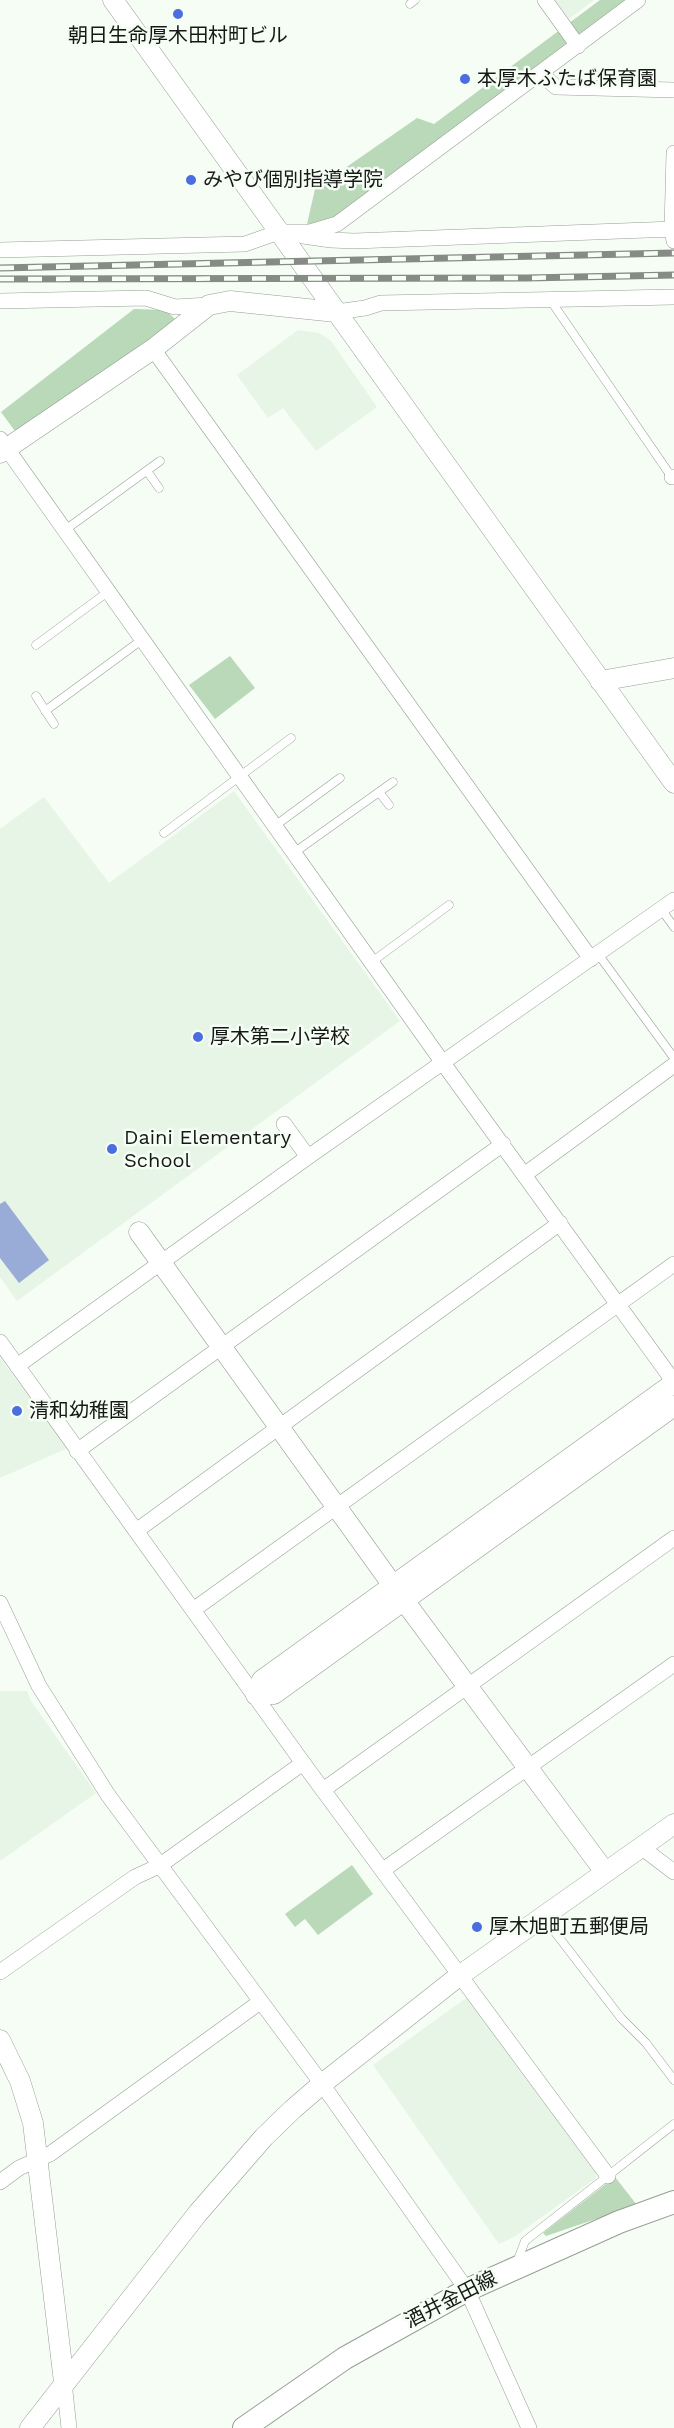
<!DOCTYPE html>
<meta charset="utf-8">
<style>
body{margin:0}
canvas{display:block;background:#f5fdf4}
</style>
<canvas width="674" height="2428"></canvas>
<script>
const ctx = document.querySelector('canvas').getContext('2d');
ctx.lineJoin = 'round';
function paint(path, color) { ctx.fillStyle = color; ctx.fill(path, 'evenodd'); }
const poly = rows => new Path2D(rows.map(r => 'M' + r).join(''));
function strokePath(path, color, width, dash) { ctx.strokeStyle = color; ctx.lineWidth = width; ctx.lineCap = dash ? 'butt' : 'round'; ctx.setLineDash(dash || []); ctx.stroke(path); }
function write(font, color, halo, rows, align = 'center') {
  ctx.font = font + ' "Work Sans","Noto Sans JP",sans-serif'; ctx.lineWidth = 5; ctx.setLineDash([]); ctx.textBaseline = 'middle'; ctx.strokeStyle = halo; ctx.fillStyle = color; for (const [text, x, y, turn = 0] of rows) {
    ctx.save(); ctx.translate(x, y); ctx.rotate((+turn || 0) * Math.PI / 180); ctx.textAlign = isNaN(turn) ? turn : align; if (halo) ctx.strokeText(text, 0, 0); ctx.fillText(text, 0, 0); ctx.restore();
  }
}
paint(poly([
 [554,0,594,0,569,19],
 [298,330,319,333,331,341,377,407,316,451,283,408,268,418,237,375],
 [234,791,400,1021,17,1301,0,1277,0,829,44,797,109,883],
 [0,1358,68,1448,0,1478],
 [2,1691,27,1691,31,1701,96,1793,0,1861,0,1692],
 [469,1996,595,2168,596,2178,514,2237,499,2244,373,2065]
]), '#e7f5e6');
paint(poly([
 [600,0,633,0,327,222,307,224,315,189,417,118,434,124],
 [134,309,166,310,178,322,20,438,1,412],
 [230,656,255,688,215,719,189,685],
 [352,1865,373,1894,318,1935,305,1919,295,1927,285,1914],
 [615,2177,637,2205,546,2236,543,2233]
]), '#bad9b8');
paint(poly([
 [5,1201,49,1260,19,1283,0,1258,0,1204]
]), '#99abd7');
const service = poly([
 [410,4,415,0],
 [551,301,673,479],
 [147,471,159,488],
 [65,530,160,461],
 [36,645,109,591],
 [36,696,54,724],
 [45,711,143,639],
 [379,792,389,805],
 [276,825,340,778],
 [164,833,291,738],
 [295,852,393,782],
 [661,909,674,927],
 [598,954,674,1058],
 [373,961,449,905],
 [544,1918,621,2018,646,2043,674,2080],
 [517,2262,525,2241,674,2124]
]);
const minor = poly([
 [545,0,578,46],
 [540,73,556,87,674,90],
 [674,153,672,229,674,241],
 [303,236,331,240,354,241,674,229],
 [0,250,245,244,279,232,310,232,337,224,638,0],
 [0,301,146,298,175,307,209,305],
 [336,312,365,308,381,303,674,297],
 [153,349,591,959],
 [0,439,443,1063,674,1382],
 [672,477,674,477],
 [284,1124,308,1157],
 [524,1175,674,1065],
 [0,1342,303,1763,608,2176],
 [17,1366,308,1157,674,900],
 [77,1451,503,1144],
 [136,1531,560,1223],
 [0,1603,39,1686,108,1795,322,2084,467,2290,529,2428],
 [193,1610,674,1264],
 [323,1790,674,1538],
 [641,1847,674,1872],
 [383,1870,674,1664],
 [0,1972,135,1877,159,1866,303,1763],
 [0,2182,19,2168,50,2154,260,2002],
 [64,2382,69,2428]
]);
const tertiary = poly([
 [113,0,674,783],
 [0,453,153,349,209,305,230,301,336,312],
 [600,681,674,668],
 [139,1232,394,1587,605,1872],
 [674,1383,262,1680,256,1695,274,1694,674,1406],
 [0,2040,20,2081,33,2123,64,2382],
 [30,2428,198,2213,264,2137,293,2109,322,2084,459,1976,674,1824]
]);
const secondary = poly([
 [244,2428,345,2358,467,2290,619,2222,674,2202]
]);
strokePath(service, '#969e96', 9);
strokePath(minor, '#969e96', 16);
strokePath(tertiary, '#969e96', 21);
strokePath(secondary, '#969e96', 24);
strokePath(service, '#fff', 8);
strokePath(minor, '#fff', 15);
strokePath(tertiary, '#fff', 20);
strokePath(secondary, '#fff', 22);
const rail = poly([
 [0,268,674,253],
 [0,279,527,278,674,275]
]);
strokePath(rail, '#868b85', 7);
strokePath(rail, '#f5fdf4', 4.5, [14]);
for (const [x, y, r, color] of [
 [178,14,6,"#4a6de0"],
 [465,79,6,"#4a6de0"],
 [191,180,6,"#4a6de0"],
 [198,1037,6,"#4a6de0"],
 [112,1149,6,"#4a6de0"],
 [17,1411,6,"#4a6de0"],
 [477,1927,6,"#4a6de0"]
]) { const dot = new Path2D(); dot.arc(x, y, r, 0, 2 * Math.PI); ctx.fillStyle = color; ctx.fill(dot); strokePath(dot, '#f5fdf4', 2); }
write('20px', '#151815', '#f5fdf4', [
 ["朝日生命厚木田村町ビル",178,36,"center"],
 ["本厚木ふたば保育園",477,79],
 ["みやび個別指導学院",203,180],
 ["厚木第二小学校",210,1037],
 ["Daini Elementary",124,1138],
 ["School",124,1161],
 ["清和幼稚園",29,1411],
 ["厚木旭町五郵便局",489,1927]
], 'left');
write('20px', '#151815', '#f5fdf4', [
 ["酒井金田線",451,2300,-27]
]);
</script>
